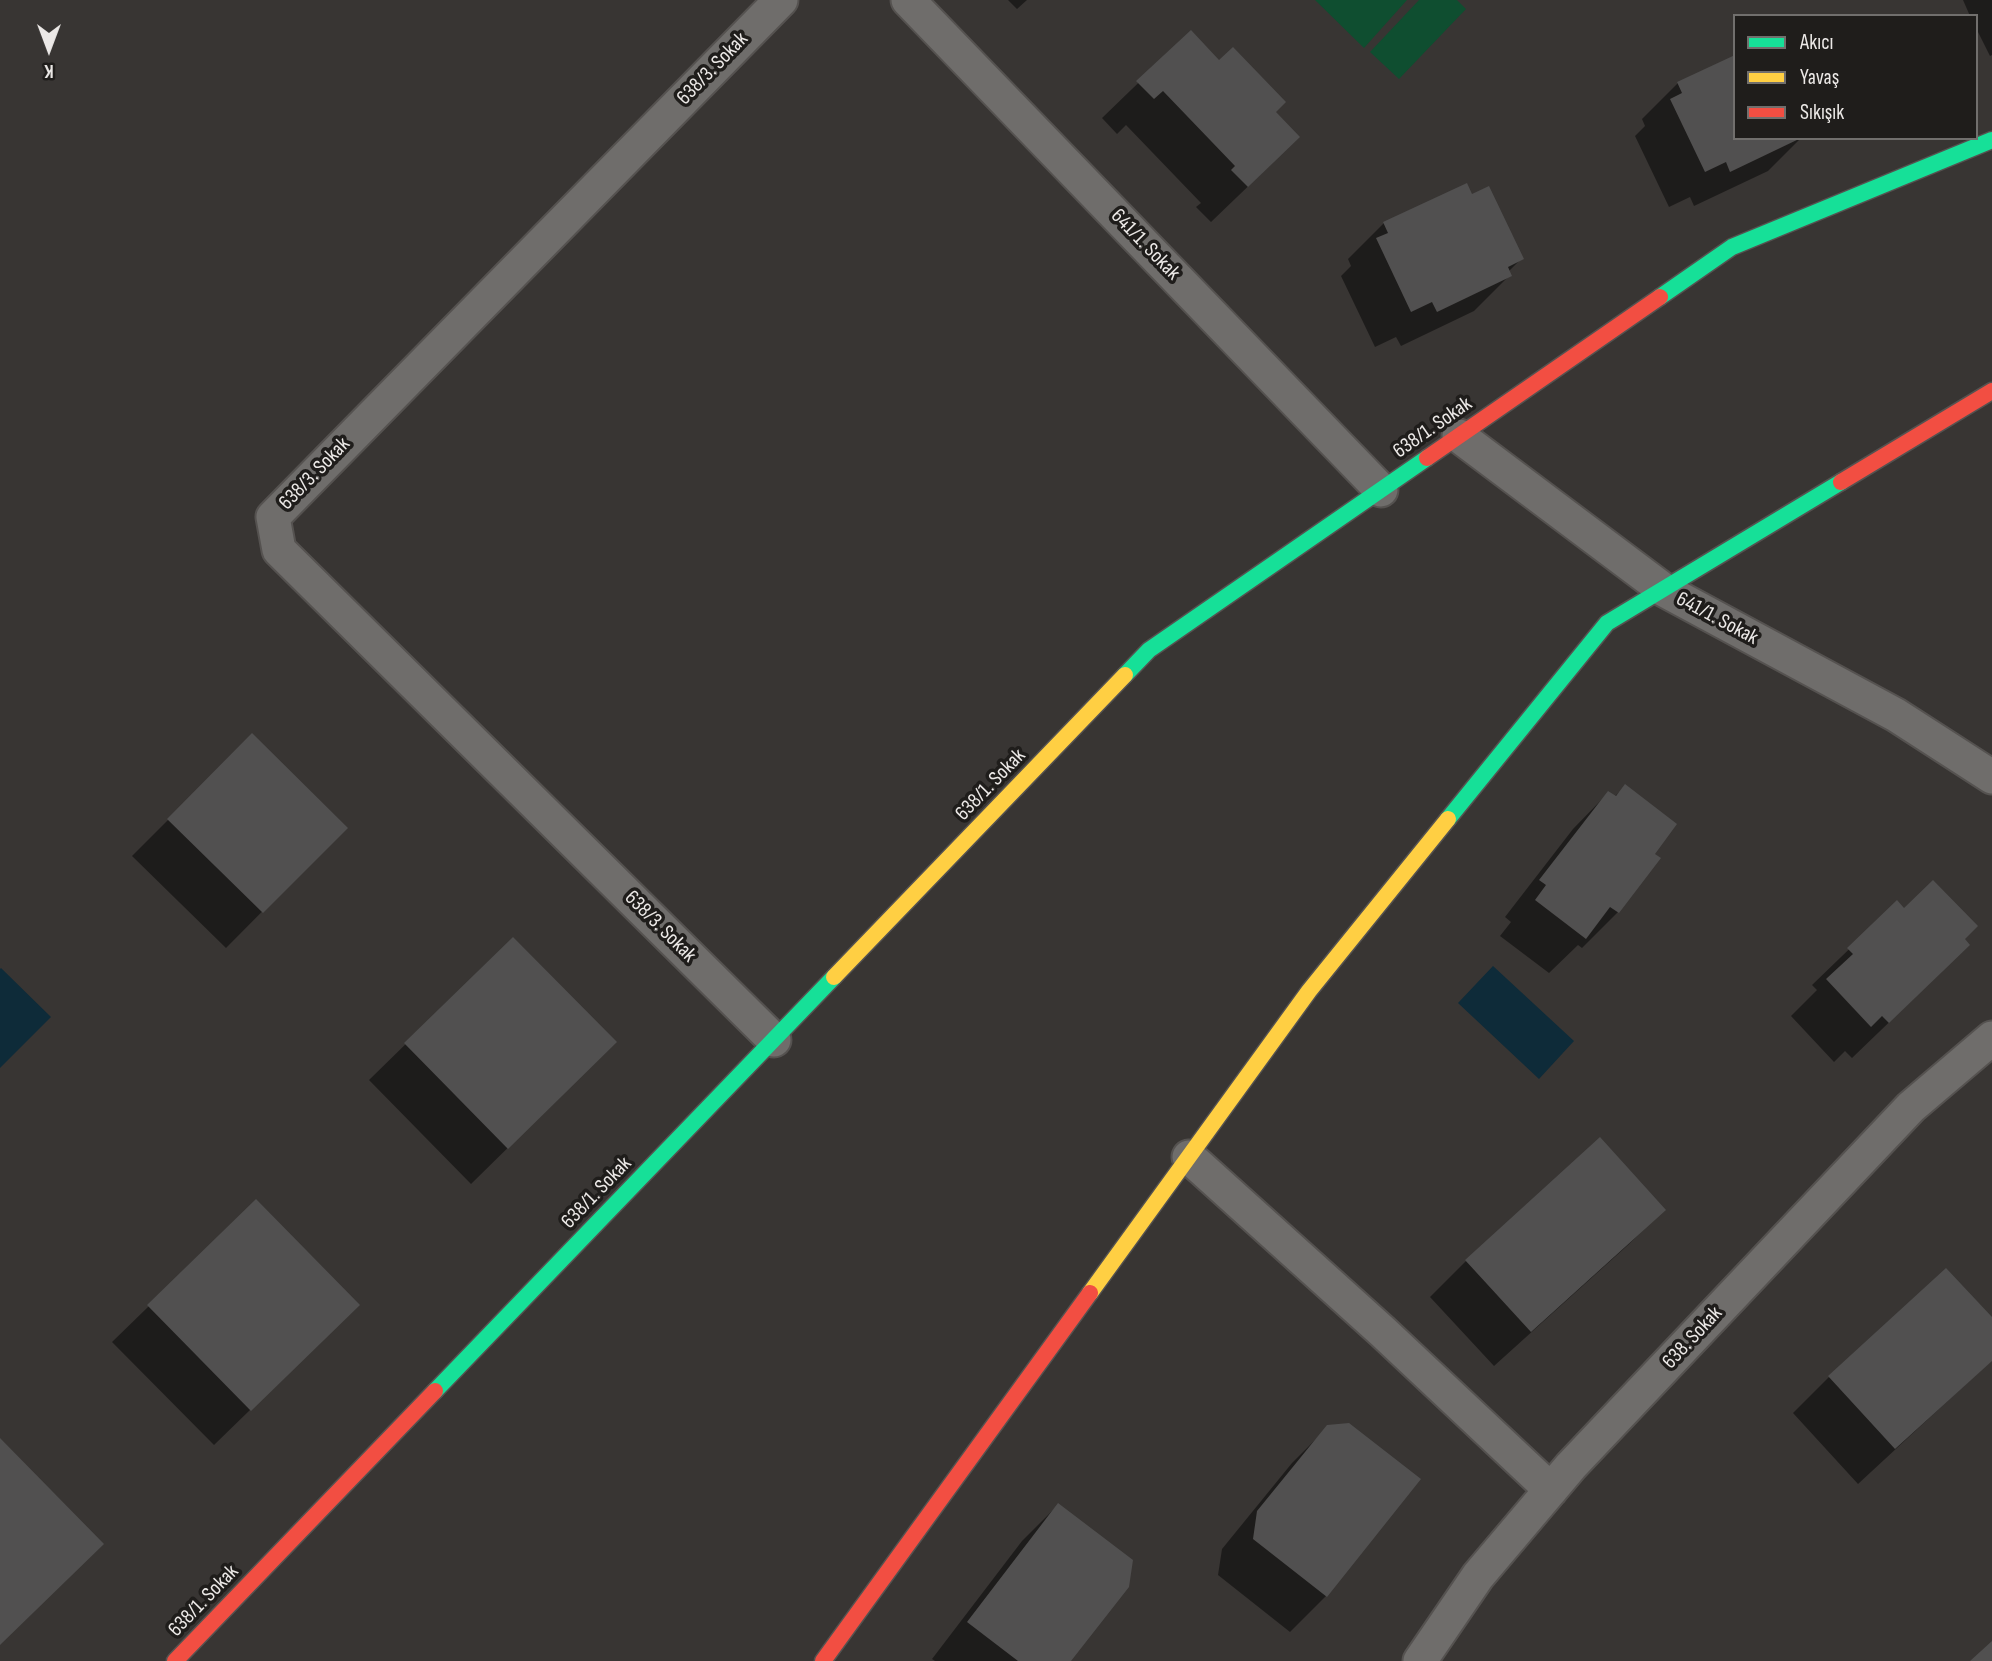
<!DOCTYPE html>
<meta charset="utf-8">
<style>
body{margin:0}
#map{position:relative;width:1992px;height:1661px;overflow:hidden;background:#383533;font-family:"Sofia Sans Condensed",sans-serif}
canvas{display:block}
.legend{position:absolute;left:1733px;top:14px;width:245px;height:126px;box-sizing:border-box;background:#1f1d1b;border:2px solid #716f6d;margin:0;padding:9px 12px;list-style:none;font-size:21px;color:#ece9e7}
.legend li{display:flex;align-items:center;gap:14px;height:35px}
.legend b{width:35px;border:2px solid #716f6d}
.north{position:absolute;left:14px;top:14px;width:70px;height:70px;-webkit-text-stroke:5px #1f1d1b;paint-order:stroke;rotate:180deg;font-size:19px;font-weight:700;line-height:28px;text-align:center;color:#ece9e7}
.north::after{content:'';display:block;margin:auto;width:24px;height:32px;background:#ece9e7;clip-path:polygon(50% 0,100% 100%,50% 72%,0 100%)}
</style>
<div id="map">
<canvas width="1992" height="1661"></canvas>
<ul class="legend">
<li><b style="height:9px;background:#16e098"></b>Akıcı</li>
<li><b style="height:9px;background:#ffcf43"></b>Yavaş</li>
<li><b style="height:9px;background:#f24e42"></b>Sıkışık</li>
</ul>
<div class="north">K</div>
</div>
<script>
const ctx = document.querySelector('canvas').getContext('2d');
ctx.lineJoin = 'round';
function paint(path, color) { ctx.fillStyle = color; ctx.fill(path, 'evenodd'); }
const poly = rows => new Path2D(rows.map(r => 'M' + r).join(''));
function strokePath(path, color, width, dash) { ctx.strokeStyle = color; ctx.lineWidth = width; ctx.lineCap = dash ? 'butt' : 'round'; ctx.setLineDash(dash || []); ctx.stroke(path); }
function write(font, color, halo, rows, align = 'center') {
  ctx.font = font + ' "Sofia Sans Condensed",sans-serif'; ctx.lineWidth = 7; ctx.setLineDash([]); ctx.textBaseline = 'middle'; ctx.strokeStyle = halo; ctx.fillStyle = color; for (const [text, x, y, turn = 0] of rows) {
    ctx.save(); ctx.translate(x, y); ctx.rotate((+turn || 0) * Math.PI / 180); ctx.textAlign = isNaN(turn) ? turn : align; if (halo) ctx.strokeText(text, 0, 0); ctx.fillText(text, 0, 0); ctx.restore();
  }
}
paint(poly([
 [1315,0,1407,0,1364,48],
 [1419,0,1457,0,1466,9,1399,79,1370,52]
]), '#0f4e30');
paint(poly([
 [1493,966,1574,1041,1539,1079,1458,1003],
 [1,968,51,1017,0,1068,0,969]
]), '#0e2b39');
paint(poly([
 [1008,0,1027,0,1017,9],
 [1963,0,1992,0,1992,55,1990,56,1976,28,1976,16,1970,16],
 [1190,33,1219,62,1274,112,1262,173,1211,222,1196,207,1201,203,1126,125,1117,134,1102,118],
 [1678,83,1735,138,1801,138,1768,171,1694,206,1690,197,1669,207,1635,136,1645,126,1642,119],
 [1384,223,1522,258,1508,272,1510,275,1474,311,1401,346,1396,337,1375,347,1341,276,1351,266,1348,259],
 [252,736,345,828,226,948,132,856],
 [1625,787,1652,854,1618,912,1582,948,1578,945,1549,973,1500,936,1511,922,1505,917,1573,829,1608,793,1614,797],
 [1897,903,1932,981,1852,1058,1845,1051,1834,1062,1791,1016,1817,990,1812,985],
 [513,939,579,1078,471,1184,369,1080],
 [256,1202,322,1340,214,1445,112,1342],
 [1664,1210,1628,1245,1494,1366,1430,1297,1466,1261],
 [1992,1320,1992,1360,1858,1484,1793,1413,1829,1377],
 [1328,1427,1418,1479,1326,1596,1290,1632,1218,1575,1222,1549,1292,1463],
 [1058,1505,1069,1661,935,1661,932,1659,1022,1541]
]), '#0007');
paint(poly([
 [1191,30,1219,60,1233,47,1286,102,1276,112,1300,137,1248,187,1231,170,1235,166,1163,91,1154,99,1136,81],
 [1735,55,1735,138,1801,138,1730,172,1726,162,1705,172,1670,99,1682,93,1677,82],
 [1467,183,1472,194,1489,186,1524,259,1508,267,1512,276,1437,312,1432,302,1411,312,1376,238,1388,233,1383,222],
 [252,733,348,828,263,913,167,819],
 [1625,784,1677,824,1655,854,1661,858,1619,913,1610,907,1586,939,1535,900,1546,885,1539,880,1608,791,1616,796],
 [1933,880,1978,926,1965,939,1970,945,1889,1023,1882,1016,1871,1027,1826,979,1853,954,1847,948,1897,900,1904,908],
 [513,937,617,1042,508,1149,404,1043],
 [1600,1137,1666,1210,1531,1332,1465,1260],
 [256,1199,360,1305,251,1411,147,1305],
 [1946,1268,1992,1317,1992,1361,1895,1449,1828,1376],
 [1349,1423,1421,1479,1327,1597,1253,1539,1257,1511,1327,1425],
 [0,1438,104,1544,0,1645],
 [1058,1503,1133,1560,1129,1587,1071,1661,1018,1661,967,1622],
 [1992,1641,1992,1661,1970,1661]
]), '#515050');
const street = poly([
 [908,0,1381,490],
 [1459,436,1664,590,1896,715,1992,777],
 [774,1040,279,550,273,517,781,0],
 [1189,1157,1383,1332,1551,1490],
 [1420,1661,1478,1576,1571,1466,1911,1107,1992,1038]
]);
const fast = poly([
 [1660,297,1732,247,1992,140],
 [1125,675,1149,650,1427,458],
 [1448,819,1607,623,1841,482],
 [435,1391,834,977]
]);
const slow = poly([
 [834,977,1125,675],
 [1090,1293,1309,991,1448,819]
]);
const jam = poly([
 [1427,458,1660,297],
 [1841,482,1992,391],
 [175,1661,435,1391],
 [823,1661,1090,1293]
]);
strokePath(street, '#555250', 37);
strokePath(fast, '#555250', 19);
strokePath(slow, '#555250', 19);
strokePath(jam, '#555250', 19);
strokePath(street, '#6f6d6b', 33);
strokePath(fast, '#16e098', 16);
strokePath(slow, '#ffcf43', 16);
strokePath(jam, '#f24e42', 16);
write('21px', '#ece9e7', '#1f1d1b', [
 ["638/3. Sokak",713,69,-46],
 ["641/1. Sokak",1145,245,46],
 ["638/1. Sokak",1433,428,-35],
 ["638/3. Sokak",315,474,-46],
 ["641/1. Sokak",1717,619,28],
 ["638/1. Sokak",991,785,-46],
 ["638/3. Sokak",660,927,45],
 ["638/1. Sokak",597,1193,-46],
 ["638. Sokak",1693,1338,-47],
 ["638/1. Sokak",204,1601,-46]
]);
</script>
